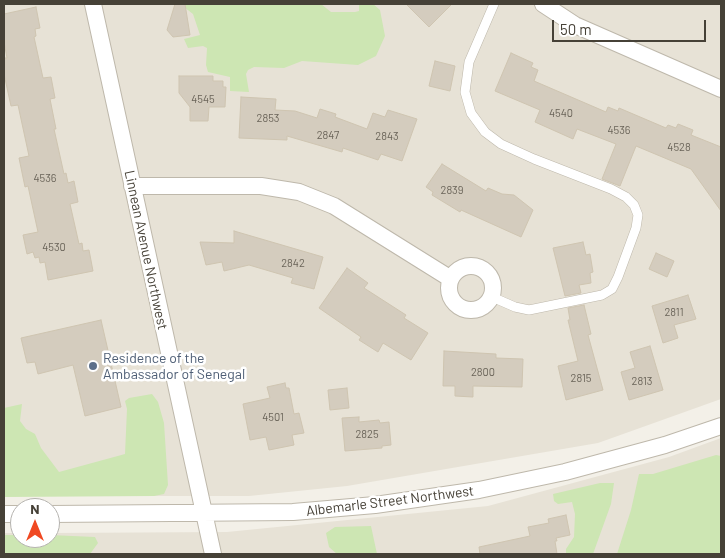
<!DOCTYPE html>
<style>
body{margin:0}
#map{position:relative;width:725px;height:558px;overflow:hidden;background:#f3f0e8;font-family:Barlow,sans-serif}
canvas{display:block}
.frame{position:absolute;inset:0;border:5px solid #464137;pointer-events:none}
.north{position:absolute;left:10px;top:498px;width:50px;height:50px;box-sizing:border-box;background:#fff;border:1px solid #b5b3af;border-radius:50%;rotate:0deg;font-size:14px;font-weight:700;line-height:20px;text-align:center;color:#464137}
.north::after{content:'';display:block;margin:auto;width:18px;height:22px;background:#f04922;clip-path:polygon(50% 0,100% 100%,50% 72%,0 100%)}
.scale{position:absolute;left:552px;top:20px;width:154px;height:22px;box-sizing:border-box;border:2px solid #464137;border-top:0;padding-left:6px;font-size:15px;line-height:18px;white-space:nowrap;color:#464137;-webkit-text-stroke:4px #fff;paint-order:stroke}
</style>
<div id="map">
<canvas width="725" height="558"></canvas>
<div class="frame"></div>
<div class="north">N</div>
<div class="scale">50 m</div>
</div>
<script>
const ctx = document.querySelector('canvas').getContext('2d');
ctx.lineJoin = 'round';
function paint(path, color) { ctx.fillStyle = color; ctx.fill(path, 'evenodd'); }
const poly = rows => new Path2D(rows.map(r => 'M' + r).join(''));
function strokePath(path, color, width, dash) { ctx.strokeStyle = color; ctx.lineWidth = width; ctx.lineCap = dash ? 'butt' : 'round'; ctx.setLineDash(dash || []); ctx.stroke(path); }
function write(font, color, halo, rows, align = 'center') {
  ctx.font = font + ' Barlow,sans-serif'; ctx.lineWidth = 5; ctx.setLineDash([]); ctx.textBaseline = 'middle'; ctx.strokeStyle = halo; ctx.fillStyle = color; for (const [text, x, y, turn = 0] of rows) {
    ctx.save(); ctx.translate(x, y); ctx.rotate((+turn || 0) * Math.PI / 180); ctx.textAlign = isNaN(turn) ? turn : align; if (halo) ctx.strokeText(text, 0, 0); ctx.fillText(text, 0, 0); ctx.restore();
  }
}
paint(poly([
 [4,4,721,4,721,399,598,443,347,486,249,496,4,496],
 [721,438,721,554,4,554,4,533,20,533,20,538,50,538,50,533,227,532,488,506,669,457]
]), '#e7e2d6');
paint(poly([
 [185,4,321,4,331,12,355,12,359,11,359,4,373,4,380,10,385,36,376,56,358,65,302,61,284,68,254,67,248,70,246,74,249,92,230,91,230,77,208,72,206,65,207,48,203,46,188,48,184,39,200,35,193,14,184,7],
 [152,394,158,402,164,423,168,485,164,494,154,496,4,497,4,408,22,404,20,421,26,429,35,434,41,448,59,472,125,454,127,409,125,401,129,398],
 [716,455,721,456,721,554,617,554,631,510,639,474,653,474],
 [600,483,614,483,611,504,593,554,566,554,566,549,574,537,575,514,572,502,558,504,554,501,553,494],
 [371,526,377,554,337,554,329,547,326,533,335,527],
 [4,535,20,535,20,538,50,538,50,535,95,537,98,543,90,554,4,554]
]), '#cde6b3');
const building = poly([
 [175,4,185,4,190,35,173,37,167,30,175,4],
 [406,4,452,4,429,27,406,4],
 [36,7,40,28,35,29,36,36,34,37,43,78,51,77,55,98,50,99,56,129,54,129,64,174,66,173,68,183,74,181,78,202,70,204,79,244,82,243,83,251,89,250,93,271,48,280,45,262,40,263,39,257,35,258,33,252,27,254,23,235,38,232,28,186,25,187,19,158,29,156,18,105,11,106,4,74,4,58,7,58,4,42,4,14,36,7],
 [511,53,533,63,531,67,538,70,534,81,606,112,608,107,618,111,619,108,666,128,668,125,676,128,678,124,693,130,691,135,721,147,721,211,691,169,636,146,620,186,602,179,616,144,577,129,573,139,535,122,540,110,495,91,511,53],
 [435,61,455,66,450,91,429,86,435,61],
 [179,76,213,76,213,81,223,81,223,87,226,87,225,107,209,107,208,121,190,121,190,107,179,93,179,76],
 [241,97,276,99,275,110,295,111,317,118,320,109,336,114,335,117,367,129,373,113,385,117,388,110,417,119,402,161,381,154,378,160,343,148,342,152,287,136,287,140,239,138,241,97],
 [442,164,486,191,488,188,502,194,514,195,533,210,521,237,461,210,460,212,432,195,433,192,426,187,442,164],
 [234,231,323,257,314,289,291,283,293,278,249,265,224,271,222,262,206,265,200,242,234,243,234,231],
 [583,242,586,255,590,254,593,272,590,273,591,283,579,285,581,293,565,296,553,248,583,242],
 [656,253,674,261,667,277,649,269,656,253],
 [347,268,368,283,364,288,406,315,404,318,428,333,411,360,383,343,378,352,359,340,361,337,319,308,347,268],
 [688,295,696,319,674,325,678,338,663,343,652,306,688,295],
 [584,305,591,334,588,335,603,390,566,400,558,366,578,361,568,320,570,320,568,308,584,305],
 [101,320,121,407,85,416,73,365,38,374,35,362,27,363,21,338,101,320],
 [650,346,663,390,629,400,621,372,635,368,630,352,650,346],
 [444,351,496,354,496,358,523,359,522,387,473,386,473,397,455,396,455,386,443,386,444,351],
 [285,383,286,388,289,388,294,414,299,413,304,433,292,435,294,445,269,450,266,437,250,440,243,404,270,398,267,387,285,383],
 [347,388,349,408,330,410,328,390,347,388],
 [359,417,359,422,379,420,380,423,389,422,391,445,382,446,382,448,345,451,342,418,359,417],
 [566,515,570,535,556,538,557,541,555,541,557,554,480,554,479,547,530,536,528,527,549,523,548,519,566,515]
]);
paint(building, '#d4ccbe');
strokePath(building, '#cfc5b1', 1);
const service = poly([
 [492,297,515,307,529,310,602,295,612,289,618,277,636,228,638,215,634,205,626,197,611,189,534,159,501,144,485,132,471,113,465,92,469,62,494,4]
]);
const minor = poly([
 [93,4,213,554],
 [543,4,575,25,721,89],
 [132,186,261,186,299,192,334,206,451,279],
 '449 288a22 22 0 1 1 44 0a22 22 0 1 1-44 0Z',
 [4,514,20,514],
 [50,514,293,512,375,505,479,490,565,472,665,445,721,426]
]);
strokePath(service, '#beb8ab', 10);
strokePath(minor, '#beb8ab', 18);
strokePath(service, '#fff', 9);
strokePath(minor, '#fff', 16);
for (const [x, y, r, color] of [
 [93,366,5,"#5c6f8a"]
]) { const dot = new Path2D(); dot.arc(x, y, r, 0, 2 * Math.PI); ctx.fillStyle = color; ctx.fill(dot); strokePath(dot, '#fff', 2); }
write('11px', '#6a6459', null, [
 ["4545",203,99],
 ["4540",561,113],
 ["2853",268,118],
 ["4536",619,130],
 ["2847",328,135],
 ["2843",387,136],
 ["4528",679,147],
 ["4536",45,178],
 ["2839",452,190],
 ["4530",54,247],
 ["2842",293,263],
 ["2811",674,312],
 ["2800",483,372],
 ["2815",581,378],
 ["2813",642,381],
 ["4501",273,417],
 ["2825",367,434]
]);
write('14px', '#464137', '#fff', [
 ["Linnean Avenue Northwest",146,250,78],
 ["Albemarle Street Northwest",390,501,-7]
]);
write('14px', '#4e5e75', '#fff', [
 ["Residence of the",103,358],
 ["Ambassador of Senegal",103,374]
], 'left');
</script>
